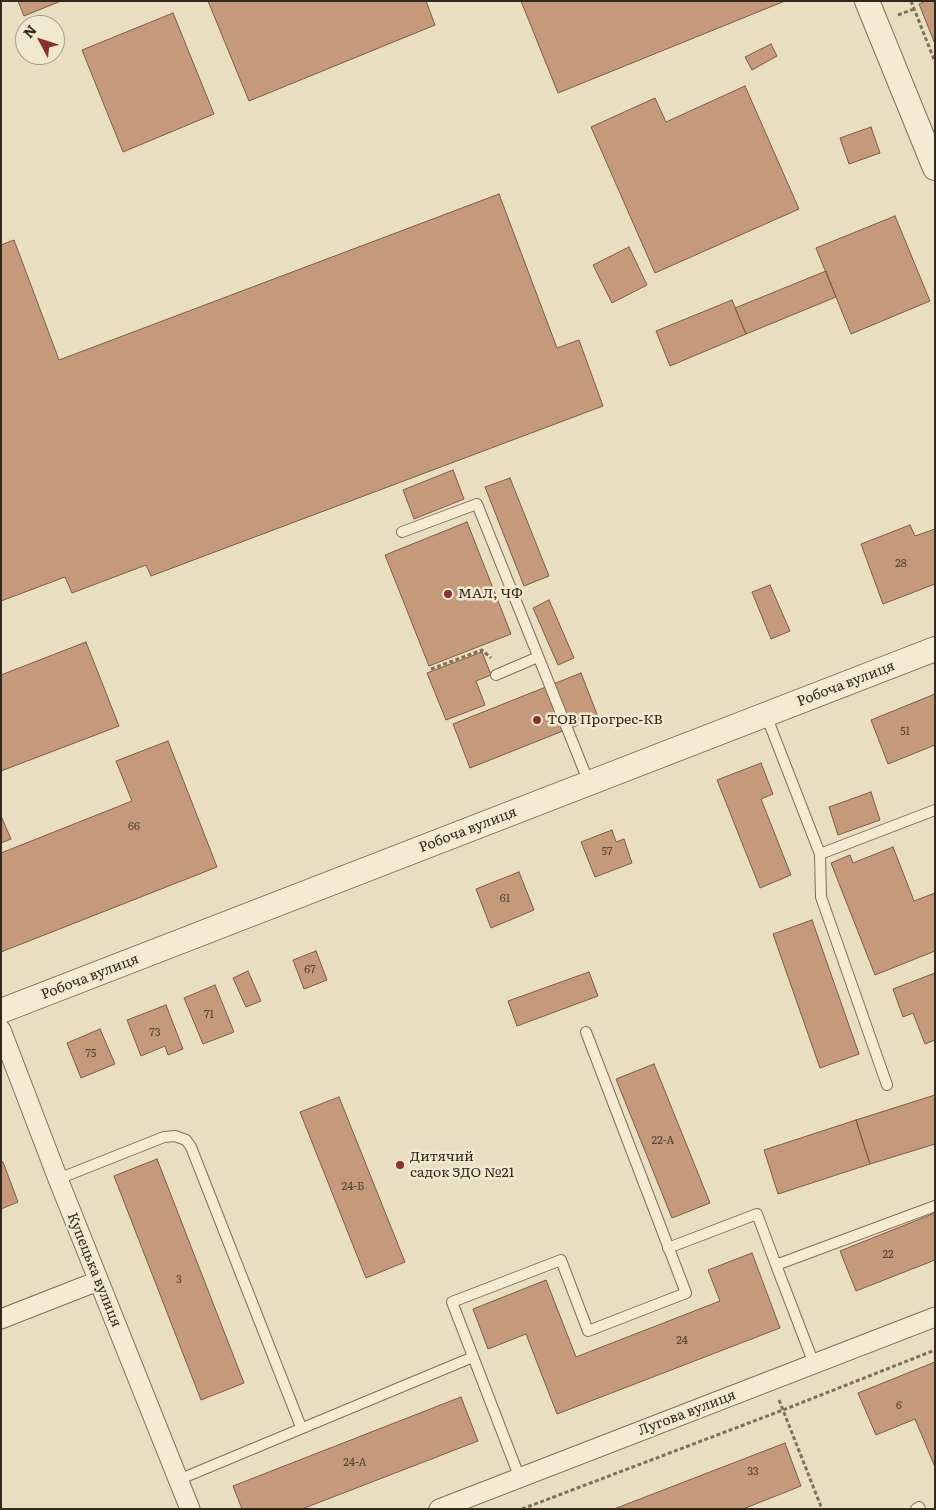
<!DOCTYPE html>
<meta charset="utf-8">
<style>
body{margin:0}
#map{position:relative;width:936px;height:1510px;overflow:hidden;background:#e9dec1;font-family:Literata,serif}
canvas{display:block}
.frame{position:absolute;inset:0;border:2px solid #32281d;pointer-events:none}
.north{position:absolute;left:15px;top:15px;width:50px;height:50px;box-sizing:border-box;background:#f1e8d0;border:1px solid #a59b88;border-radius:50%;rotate:310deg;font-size:14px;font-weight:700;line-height:20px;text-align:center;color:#32281d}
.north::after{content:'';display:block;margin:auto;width:18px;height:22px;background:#8a3130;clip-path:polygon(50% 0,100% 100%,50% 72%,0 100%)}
</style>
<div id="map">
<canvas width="936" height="1510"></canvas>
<div class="frame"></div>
<div class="north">N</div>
</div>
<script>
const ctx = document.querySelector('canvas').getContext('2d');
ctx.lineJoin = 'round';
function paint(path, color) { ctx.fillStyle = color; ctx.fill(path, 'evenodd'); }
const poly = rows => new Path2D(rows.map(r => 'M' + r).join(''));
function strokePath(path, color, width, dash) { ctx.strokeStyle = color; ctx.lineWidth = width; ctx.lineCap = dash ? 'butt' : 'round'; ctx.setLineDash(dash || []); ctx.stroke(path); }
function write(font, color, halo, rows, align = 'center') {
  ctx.font = font + ' Literata,serif'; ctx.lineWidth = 5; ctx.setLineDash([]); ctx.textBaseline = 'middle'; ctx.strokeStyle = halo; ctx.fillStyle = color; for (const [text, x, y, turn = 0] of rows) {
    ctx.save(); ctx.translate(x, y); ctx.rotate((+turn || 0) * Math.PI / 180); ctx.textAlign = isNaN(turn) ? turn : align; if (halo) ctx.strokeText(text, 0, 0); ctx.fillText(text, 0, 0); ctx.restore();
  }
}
const building = poly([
 [18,1,61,1,24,16,18,1],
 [208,1,426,1,435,25,249,101,208,1],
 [521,1,785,1,558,93,521,1],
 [926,1,935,1,935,44,919,4,926,1],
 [173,13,214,114,123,152,82,50,173,13],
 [771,44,777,56,752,70,745,57,771,44],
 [745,86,799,209,655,273,591,127,655,98,666,122,745,86],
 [871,127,880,153,849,164,840,138,871,127],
 [499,194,557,348,579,340,603,406,151,576,146,565,72,593,65,577,1,601,1,245,14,240,59,360,499,194],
 [895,216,930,301,851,334,816,248,895,216],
 [629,247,647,285,612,303,593,265,629,247],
 [826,271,836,297,746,334,735,308,826,271],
 [732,300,746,334,670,366,656,331,732,300],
 [453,470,464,499,414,519,403,490,453,470],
 [510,478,549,576,524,586,485,487,510,478],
 [467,522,511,634,429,666,385,555,467,522],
 [910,525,915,536,935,529,935,584,883,604,861,544,910,525],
 [770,585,790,631,771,639,752,592,770,585],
 [549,600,574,658,558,665,533,608,549,600],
 [86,642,119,726,1,771,1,675,86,642],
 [482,652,491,675,476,681,485,705,446,720,427,673,482,652],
 [581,673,598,717,470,768,453,724,581,673],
 [935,694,935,745,888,764,871,720,935,694],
 [168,741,217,867,1,952,1,853,132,801,116,761,168,741],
 [761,763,773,794,761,799,791,875,760,888,717,780,761,763],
 [871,792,880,820,838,835,829,807,871,792],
 [1,816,11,839,1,843,1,816],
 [612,830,616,842,624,839,632,863,595,877,581,842,612,830],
 [893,847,914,901,935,893,935,951,875,975,831,863,850,855,853,863,893,847],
 [519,872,534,910,491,928,476,889,519,872],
 [812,920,859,1054,820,1068,773,934,812,920],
 [316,951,327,980,304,989,293,960,316,951],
 [248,971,261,1001,246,1007,233,978,248,971],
 [589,972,598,996,517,1026,508,1001,589,972],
 [935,973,935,1040,925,1044,913,1013,903,1017,893,989,935,973],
 [215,985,234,1032,203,1044,184,998,215,985],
 [166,1005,183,1049,168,1055,165,1046,141,1056,127,1020,166,1005],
 [100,1029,115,1064,81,1078,67,1043,100,1029],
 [654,1064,710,1203,672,1218,616,1079,654,1064],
 [935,1095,935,1144,870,1164,856,1120,935,1095],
 [339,1097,405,1262,366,1278,300,1112,339,1097],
 [856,1120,870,1164,778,1194,764,1150,856,1120],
 [157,1159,244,1383,201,1400,114,1176,157,1159],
 [1,1162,3,1162,18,1202,1,1209,1,1162],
 [935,1213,935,1260,856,1291,840,1251,935,1213],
 [752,1253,780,1328,557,1414,526,1334,488,1349,473,1309,546,1280,576,1357,720,1301,708,1270,752,1253],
 [935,1362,935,1467,915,1419,876,1435,858,1393,935,1362],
 [461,1397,478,1441,302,1509,242,1509,233,1486,461,1397],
 [785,1443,801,1486,743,1509,614,1509,785,1443]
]);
paint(building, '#c49a7a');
strokePath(building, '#7e5b43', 1);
const service = poly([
 [402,532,477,504,589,783],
 [496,675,538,657],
 [766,715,820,854,821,897,887,1085],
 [820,854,935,810],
 [58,1179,164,1137,175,1136,186,1140,191,1147,301,1427],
 [668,1248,757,1214,776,1265],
 [814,1364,776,1265,935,1206],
 [519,1476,452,1302,561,1260,588,1331,686,1293,586,1032],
 [178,1480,473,1357],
 [916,1509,919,1507,920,1509]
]);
const minor = poly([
 [1,1030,58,1179,190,1509],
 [1,1319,98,1281],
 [439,1509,935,1317]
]);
const tertiary = poly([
 [867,1,935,168],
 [1,1011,935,649]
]);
strokePath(service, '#816f5a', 12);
strokePath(minor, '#816f5a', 21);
strokePath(tertiary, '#816f5a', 26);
strokePath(poly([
 [911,1,935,62],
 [898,15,914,9],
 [431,669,482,650,491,658],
 [779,1400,822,1509],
 [522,1509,783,1410,935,1350]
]), '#816f5a', 3, [4, 2.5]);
strokePath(service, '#f5ebd3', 10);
strokePath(minor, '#f5ebd3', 19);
strokePath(tertiary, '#f5ebd3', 24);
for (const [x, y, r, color] of [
 [448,594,5,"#8a3130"],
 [537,720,5,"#8a3130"],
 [400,1165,5,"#8a3130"]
]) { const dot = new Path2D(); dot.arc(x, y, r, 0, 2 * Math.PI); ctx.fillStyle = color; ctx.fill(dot); strokePath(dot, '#f1e8d0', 2); }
write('11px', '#564434', null, [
 ["28",901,564],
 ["51",905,732],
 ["66",134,827],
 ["57",607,852],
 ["61",505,899],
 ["67",310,970],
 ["71",209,1015],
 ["73",155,1033],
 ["75",91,1054],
 ["22-А",663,1141],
 ["24-Б",353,1187],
 ["22",888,1255],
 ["3",179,1280],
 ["24",682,1341],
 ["6",899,1406],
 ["24-А",355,1463],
 ["33",753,1472]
]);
write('14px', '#32281d', '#f1e8d0', [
 ["МАЛ, ЧФ",458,594],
 ["ТОВ Прогрес-КВ",547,720],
 ["Дитячий",410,1157],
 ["садок ЗДО №21",410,1173]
], 'left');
write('14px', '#32281d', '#f1e8d0', [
 ["Робоча вулиця",846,684,-21],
 ["Робоча вулиця",468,830,-21],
 ["Робоча вулиця",90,977,-21],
 ["Купецька вулиця",94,1270,68],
 ["Лугова вулиця",687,1413,-21]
]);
</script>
